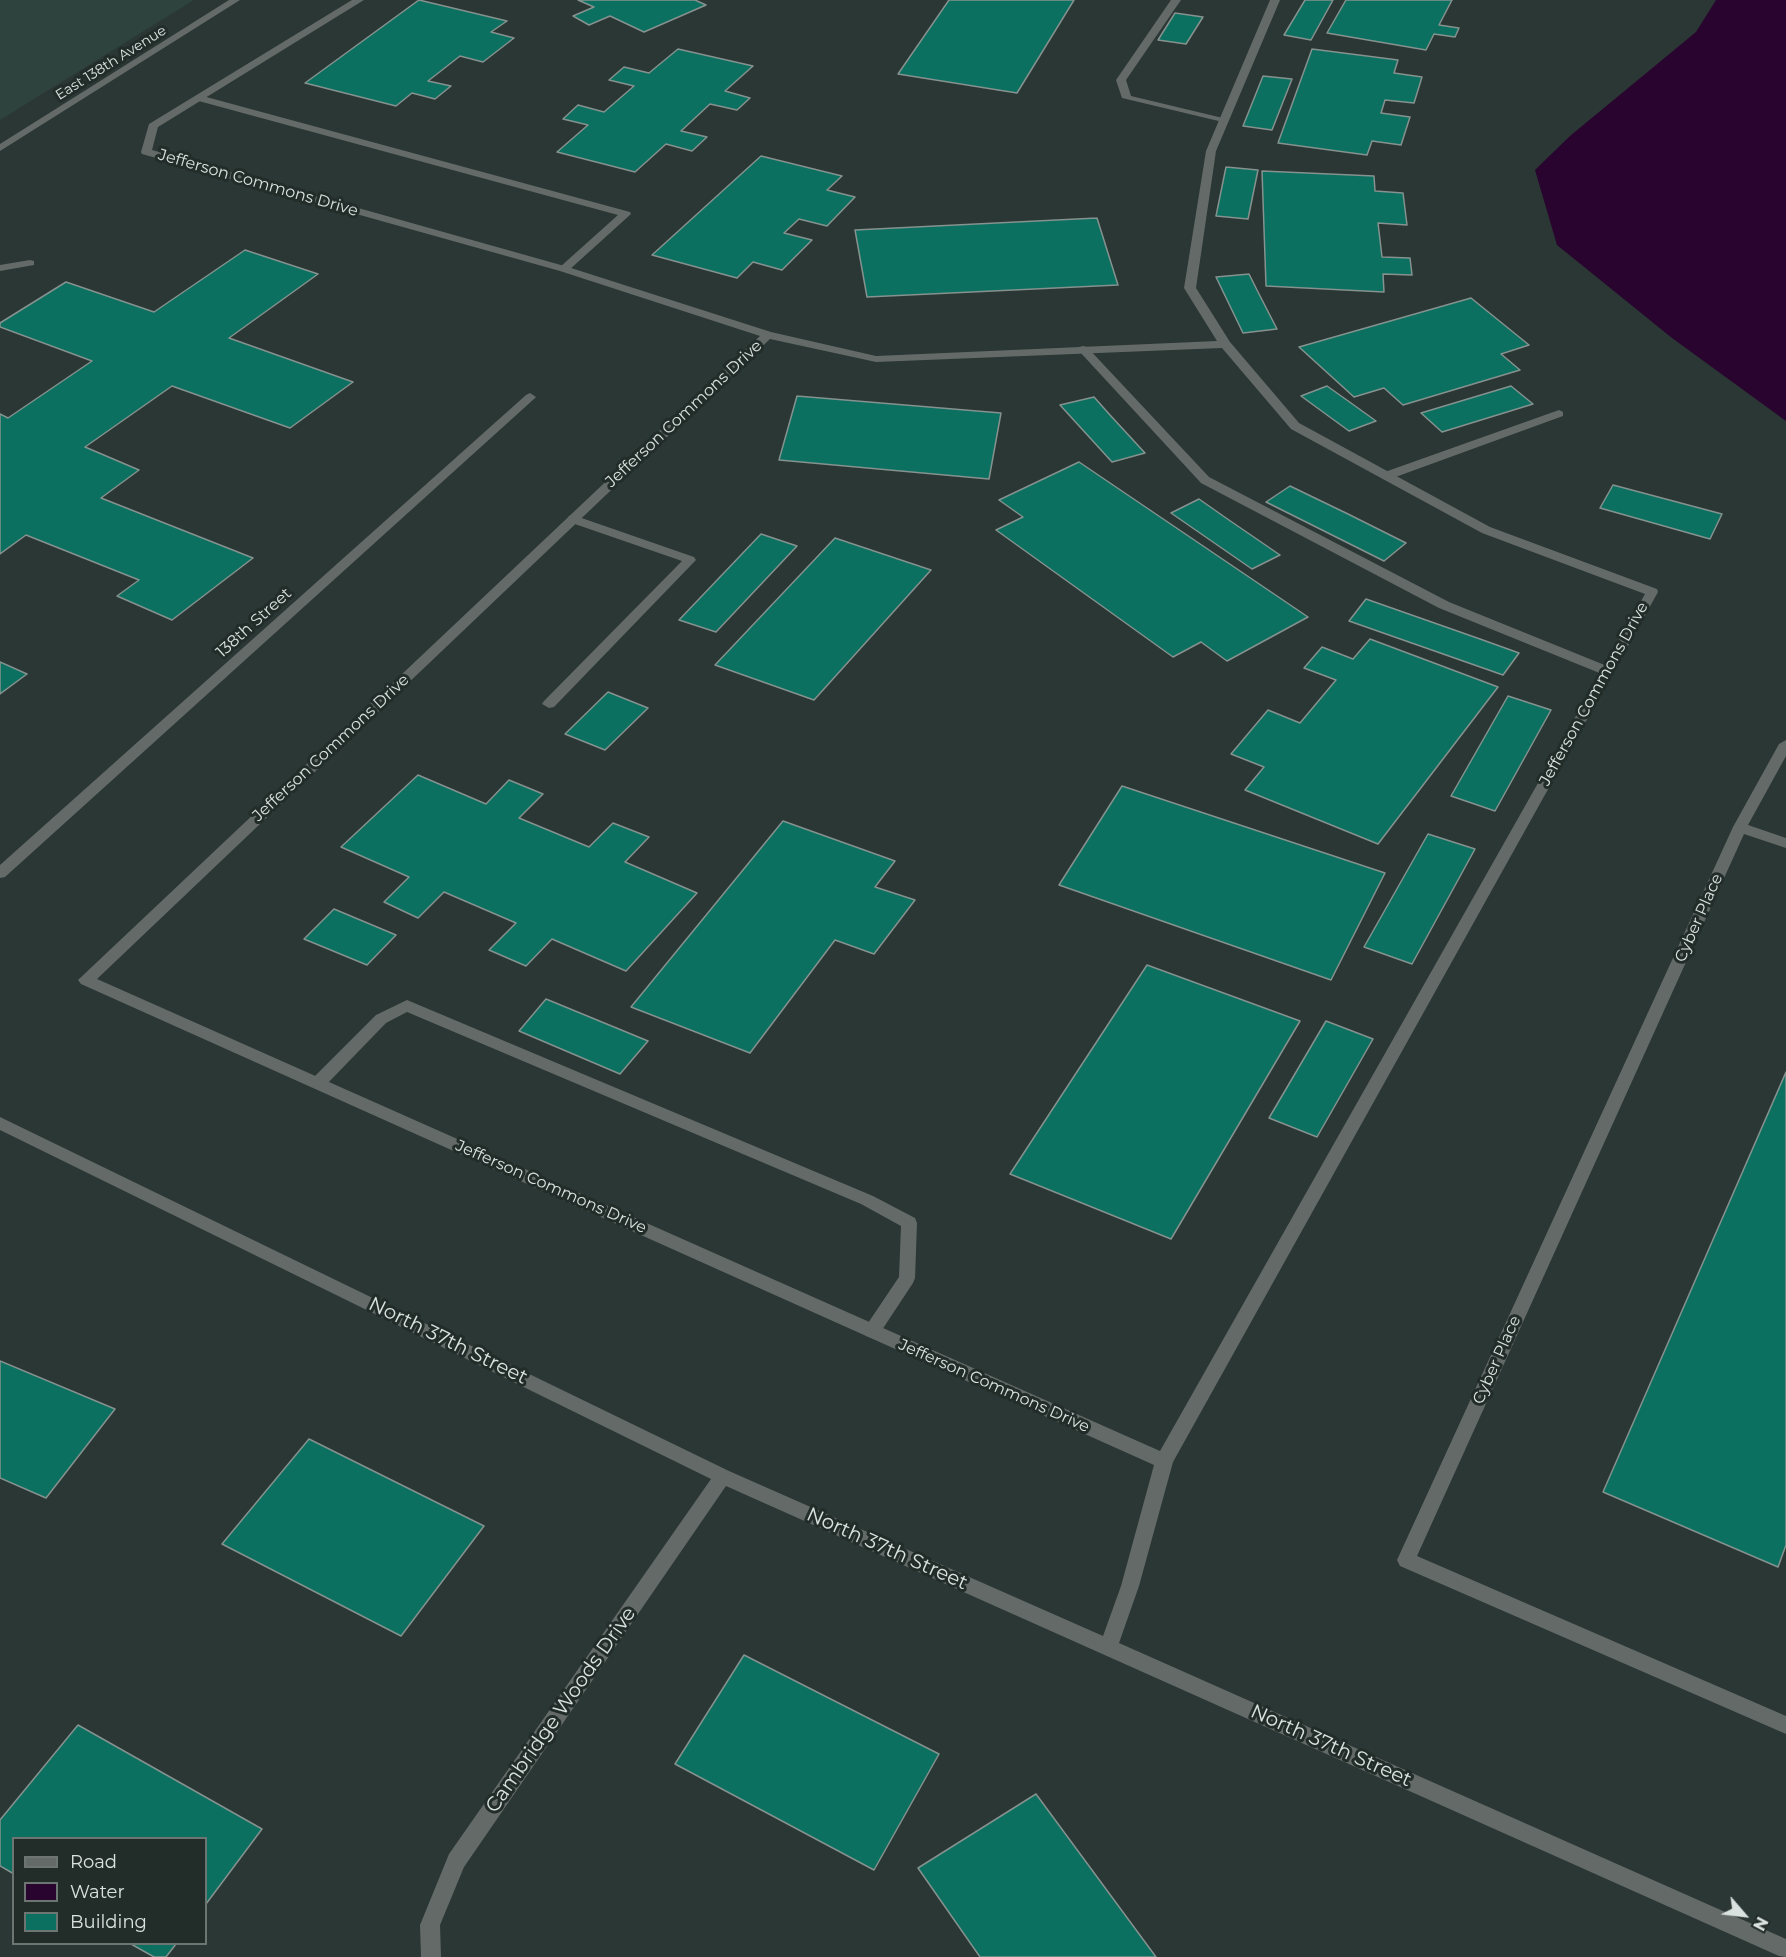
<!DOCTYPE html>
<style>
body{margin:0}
#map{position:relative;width:1786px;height:1957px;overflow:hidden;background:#2b3734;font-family:Montserrat,sans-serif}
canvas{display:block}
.legend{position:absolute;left:12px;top:1837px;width:195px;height:108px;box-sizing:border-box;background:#222d2a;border:2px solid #6c7572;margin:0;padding:8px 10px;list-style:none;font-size:18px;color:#dae2df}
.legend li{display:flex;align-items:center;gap:12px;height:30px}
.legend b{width:30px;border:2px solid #6c7572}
.north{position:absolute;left:1714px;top:1885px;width:60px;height:60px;-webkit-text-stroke:4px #222d2a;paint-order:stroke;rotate:118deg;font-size:16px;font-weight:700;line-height:24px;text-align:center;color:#dae2df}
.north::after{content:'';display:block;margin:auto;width:21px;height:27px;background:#dae2df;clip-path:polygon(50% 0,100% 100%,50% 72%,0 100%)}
</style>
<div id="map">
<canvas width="1786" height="1957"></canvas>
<ul class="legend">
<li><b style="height:8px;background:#646a68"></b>Road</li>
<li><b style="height:16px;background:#28042f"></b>Water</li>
<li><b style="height:16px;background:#0b705f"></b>Building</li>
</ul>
<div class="north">N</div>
</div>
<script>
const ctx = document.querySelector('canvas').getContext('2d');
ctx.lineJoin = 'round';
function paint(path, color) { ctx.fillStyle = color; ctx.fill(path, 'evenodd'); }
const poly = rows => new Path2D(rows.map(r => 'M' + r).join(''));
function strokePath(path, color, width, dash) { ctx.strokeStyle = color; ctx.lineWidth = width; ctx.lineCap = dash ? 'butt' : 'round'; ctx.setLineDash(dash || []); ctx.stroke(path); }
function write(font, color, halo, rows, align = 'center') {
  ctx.font = font + ' Montserrat,sans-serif'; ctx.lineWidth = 6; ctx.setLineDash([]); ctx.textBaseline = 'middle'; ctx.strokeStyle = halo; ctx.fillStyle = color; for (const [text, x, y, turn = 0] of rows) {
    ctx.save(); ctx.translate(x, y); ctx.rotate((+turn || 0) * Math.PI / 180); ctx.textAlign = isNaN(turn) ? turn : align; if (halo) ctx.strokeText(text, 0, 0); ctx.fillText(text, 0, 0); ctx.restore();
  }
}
paint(poly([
 [0,0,194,0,0,120]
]), '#2f433e');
paint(poly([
 [1716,0,1786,0,1786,421,1672,338,1557,245,1535,170,1570,136,1696,32]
]), '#28042f');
const building = poly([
 [419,0,507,21,491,32,514,38,483,62,460,56,428,81,451,86,435,99,412,93,396,106,305,83,419,0],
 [578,0,695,0,706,5,644,32,610,16,589,25,573,16,594,7,578,0],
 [949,0,1074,0,1017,93,898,74,949,0],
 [1305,0,1333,0,1311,40,1284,35,1305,0],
 [1346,0,1452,0,1439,25,1459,28,1455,37,1434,34,1426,50,1327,33,1346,0],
 [1175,13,1203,17,1186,44,1158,40,1175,13],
 [678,49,753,66,725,91,750,98,737,110,710,104,681,131,707,137,692,151,666,144,635,172,557,152,588,125,563,119,578,105,604,112,634,86,609,80,624,67,649,73,678,49],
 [1312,49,1398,60,1394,73,1422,77,1414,103,1385,100,1381,113,1410,117,1401,145,1372,141,1367,155,1278,143,1312,49],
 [1263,76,1292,79,1272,130,1243,126,1263,76],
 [761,156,842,176,827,190,855,197,827,226,799,219,784,233,812,240,782,270,753,262,737,278,652,255,761,156],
 [1226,167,1258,170,1248,219,1216,216,1226,167],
 [1262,171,1374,176,1375,191,1403,193,1407,225,1378,223,1382,257,1410,258,1412,275,1383,274,1384,292,1266,286,1262,171],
 [1097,218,1118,285,867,297,855,230,1097,218],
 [245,250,318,274,229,338,353,382,290,428,172,386,85,447,139,470,101,498,253,558,172,620,117,596,139,580,26,535,0,554,0,414,8,418,92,361,0,327,0,323,66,282,154,312,245,250],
 [1249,274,1258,292,1277,329,1243,333,1216,277,1249,274],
 [1471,298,1529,345,1501,354,1520,370,1403,405,1384,388,1354,397,1299,347,1471,298],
 [1327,386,1351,403,1376,421,1349,431,1301,396,1327,386],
 [1511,386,1533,404,1442,432,1421,413,1511,386],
 [797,396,1001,413,989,479,779,460,797,396],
 [1094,397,1110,415,1145,453,1112,462,1060,405,1094,397],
 [1079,462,1308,617,1227,661,1201,642,1173,657,996,530,1023,517,999,500,1079,462],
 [1613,485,1722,514,1710,539,1600,508,1613,485],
 [1290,486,1348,514,1406,543,1384,561,1266,502,1290,486],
 [1199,499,1226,518,1280,555,1252,569,1171,513,1199,499],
 [761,534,797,546,716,632,679,620,761,534],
 [835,538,931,570,814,700,715,665,835,538],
 [1366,599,1480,639,1519,653,1503,675,1349,621,1366,599],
 [1370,639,1498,687,1378,844,1245,790,1264,767,1231,754,1268,710,1300,723,1336,680,1304,668,1322,647,1353,659,1370,639],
 [0,662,27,674,0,694,0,662],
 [608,692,648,708,605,750,565,734,608,692],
 [1508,696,1551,710,1495,811,1451,796,1508,696],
 [418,775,486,804,509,780,543,794,519,818,589,847,613,823,649,837,625,862,697,893,626,971,552,939,526,966,489,950,516,923,444,892,418,918,384,902,409,877,341,847,418,775],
 [1122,786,1385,873,1331,980,1059,885,1122,786],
 [783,821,895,861,875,887,915,900,874,954,835,940,750,1053,631,1007,783,821],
 [1428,834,1475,849,1412,964,1364,947,1428,834],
 [334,909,396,935,367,965,304,939,334,909],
 [1147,965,1300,1021,1171,1239,1010,1174,1147,965],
 [546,999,648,1041,620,1074,519,1031,546,999],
 [1326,1021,1373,1039,1317,1137,1269,1118,1326,1021],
 [1786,1072,1786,1545,1778,1567,1603,1492,1786,1072],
 [0,1361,115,1409,46,1498,0,1478,0,1361],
 [309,1439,484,1526,401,1636,222,1544,309,1439],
 [744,1655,939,1754,874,1870,675,1764,744,1655],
 [78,1725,262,1829,206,1904,206,1838,14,1838,14,1874,0,1866,0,1820,78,1725],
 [1036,1794,1156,1957,980,1957,918,1868,1036,1794],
 [131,1944,176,1944,166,1957,154,1957,131,1944]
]);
paint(building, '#0b705f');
strokePath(building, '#85928f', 1.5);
paint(poly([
 [1171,0,1181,0,1126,80,1131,96,1227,119,1227,123,1122,98,1116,80,1171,0],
 [199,95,630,212,631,214,568,271,560,271,560,267,618,215,195,100,194,98,199,95],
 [30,260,34,261,34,265,0,271,0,265,30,260],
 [1083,346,1087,347,1209,477,1449,602,1612,668,1614,671,1607,675,1602,674,1439,608,1201,483,1079,351,1079,347,1083,346],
 [1559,410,1563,412,1563,416,1390,479,1386,480,1380,476,1382,473,1559,410],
 [573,515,694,557,696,560,554,707,549,708,542,704,544,701,682,561,569,522,567,519,569,516,573,515],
 [407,1000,873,1196,915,1218,917,1223,915,1278,913,1283,878,1336,872,1338,866,1336,863,1331,866,1326,899,1277,901,1226,861,1204,407,1012,386,1023,324,1087,312,1087,310,1083,312,1079,376,1015,407,1000]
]), '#646a68');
paint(poly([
 [229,0,240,0,0,151,0,144,229,0],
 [352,0,364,0,158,127,152,150,568,267,771,332,876,356,1217,341,1184,288,1206,151,1270,0,1280,0,1216,151,1196,288,1230,342,1299,423,1490,527,1657,589,1658,592,1173,1462,1139,1586,1119,1643,1786,1939,1786,1957,1779,1956,726,1486,464,1867,440,1925,441,1957,421,1957,420,1925,449,1854,711,1479,0,1130,0,1117,729,1471,1103,1636,1121,1586,1154,1465,81,984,78,980,760,336,560,271,142,154,141,152,149,124,352,0],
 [770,339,876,362,1222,348,1291,429,1482,533,1645,594,1160,1451,97,979,770,339],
 [530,393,536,397,534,399,5,877,0,878,0,865,526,395,530,393],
 [1786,740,1786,756,1748,825,1786,838,1786,848,1744,834,1417,1556,1786,1716,1786,1734,1400,1566,1397,1560,1733,827,1779,744,1786,740]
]), '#646a68');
write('14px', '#dae2df', '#222d2a', [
 ["East 138th Avenue",111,63,-32]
]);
write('16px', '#dae2df', '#222d2a', [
 ["Jefferson Commons Drive",258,183,16],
 ["Jefferson Commons Drive",684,414,-43],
 ["138th Street",254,623,-42],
 ["Jefferson Commons Drive",1594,694,-61],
 ["Jefferson Commons Drive",331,748,-43],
 ["Cyber Place",1699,918,-66],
 ["Jefferson Commons Drive",551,1187,24],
 ["Cyber Place",1497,1360,-66],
 ["Jefferson Commons Drive",994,1386,24]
]);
write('20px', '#dae2df', '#222d2a', [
 ["North 37th Street",448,1341,26],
 ["North 37th Street",887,1549,24],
 ["Cambridge Woods Drive",561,1710,-55],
 ["North 37th Street",1331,1746,24]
]);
</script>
